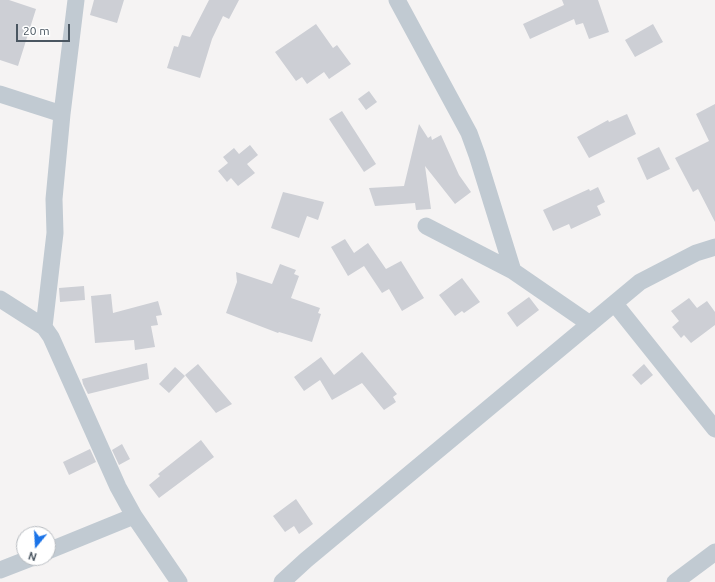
<!DOCTYPE html>
<style>
body{margin:0}
#map{position:relative;width:715px;height:582px;overflow:hidden;background:#f5f3f3;font-family:Ubuntu,sans-serif}
canvas{display:block}
.north{position:absolute;left:16px;top:526px;width:40px;height:40px;box-sizing:border-box;background:#fff;border:1px solid #b7bbc0;border-radius:50%;rotate:198deg;font-size:11px;font-weight:700;line-height:16px;text-align:center;color:#4a5661}
.north::after{content:'';display:block;margin:auto;width:14px;height:18px;background:#1a73e8;clip-path:polygon(50% 0,100% 100%,50% 72%,0 100%)}
.scale{position:absolute;left:16px;top:24px;width:54px;height:18px;box-sizing:border-box;border:2px solid #4a5661;border-top:0;padding-left:5px;font-size:12px;line-height:14px;white-space:nowrap;color:#4a5661;-webkit-text-stroke:3px #fff;paint-order:stroke}
</style>
<div id="map">
<canvas width="715" height="582"></canvas>
<div class="north">N</div>
<div class="scale">20 m</div>
</div>
<script>
const ctx = document.querySelector('canvas').getContext('2d');
ctx.lineJoin = 'round';
function paint(path, color) { ctx.fillStyle = color; ctx.fill(path, 'evenodd'); }
const poly = rows => new Path2D(rows.map(r => 'M' + r).join(''));
function strokePath(path, color, width, dash) { ctx.strokeStyle = color; ctx.lineWidth = width; ctx.lineCap = dash ? 'butt' : 'round'; ctx.setLineDash(dash || []); ctx.stroke(path); }
paint(poly([
 [0,0,9,0,36,9,18,66,0,60],
 [94,0,124,0,117,23,90,15],
 [209,0,239,0,229,19,223,16,212,39,200,78,167,68,174,46,178,47,182,35,190,37],
 [562,0,598,0,609,32,589,39,583,23,576,25,574,19,530,39,523,24,564,5],
 [316,24,333,48,337,45,351,64,329,79,324,72,307,84,302,77,296,81,275,52],
 [653,24,663,42,635,57,625,40],
 [369,91,377,102,366,110,358,99],
 [715,104,715,222,698,189,693,192,675,158,709,141,696,114],
 [342,111,376,164,364,172,329,119],
 [627,114,636,134,589,158,577,137,608,120,609,122],
 [419,124,428,138,431,136,432,140,441,135,459,175,471,192,455,204,425,166,431,209,416,210,415,203,375,206,369,188,404,186],
 [250,145,258,155,247,164,255,173,238,186,231,178,227,182,218,171,228,163,223,157,234,148,239,154],
 [659,147,670,169,647,180,637,158],
 [598,187,605,202,597,206,601,215,571,229,569,224,553,231,543,210,589,189,590,191],
 [283,192,324,202,318,220,307,216,299,238,271,228],
 [345,239,354,253,368,243,386,269,401,261,424,298,402,311,389,289,382,293,364,266,348,276,331,247],
 [280,264,296,270,294,274,299,276,291,298,320,308,318,313,321,314,312,342,279,332,278,333,226,313,237,282,236,272,272,284],
 [462,278,480,302,464,313,462,311,455,316,439,295],
 [84,286,85,300,60,302,59,288],
 [111,294,113,313,158,301,162,315,156,316,158,325,151,326,155,347,135,350,134,340,95,343,91,296],
 [529,297,539,310,517,327,507,313],
 [689,298,697,308,707,301,715,312,715,325,691,343,684,335,681,338,672,327,679,321,671,311],
 [362,352,397,394,393,397,396,402,384,410,362,383,332,400,320,380,304,391,294,377,321,357,334,375],
 [147,363,149,379,88,394,83,384,82,379],
 [198,364,232,404,216,413,185,375],
 [644,364,653,375,641,385,632,375],
 [175,367,185,376,169,393,159,384],
 [201,440,214,457,159,498,149,485,160,476,158,474],
 [122,444,130,459,119,465,112,450],
 [90,449,96,462,69,475,63,462],
 [296,499,313,524,299,534,294,526,285,532,273,516]
]), '#cdcfd5');
strokePath(poly([
 [397,0,469,133,477,155,513,271],
 [0,94,62,114],
 [426,226,513,271,590,324],
 [0,299,44,327,51,337,118,487,134,516,179,582],
 [615,304,715,429],
 [44,327,55,233,54,199,62,114,76,0],
 [48,551,134,516],
 [0,570,31,558],
 [282,582,306,560,640,282,696,253,715,247],
 [675,582,715,552]
]), '#c1cad2', 17);
</script>
